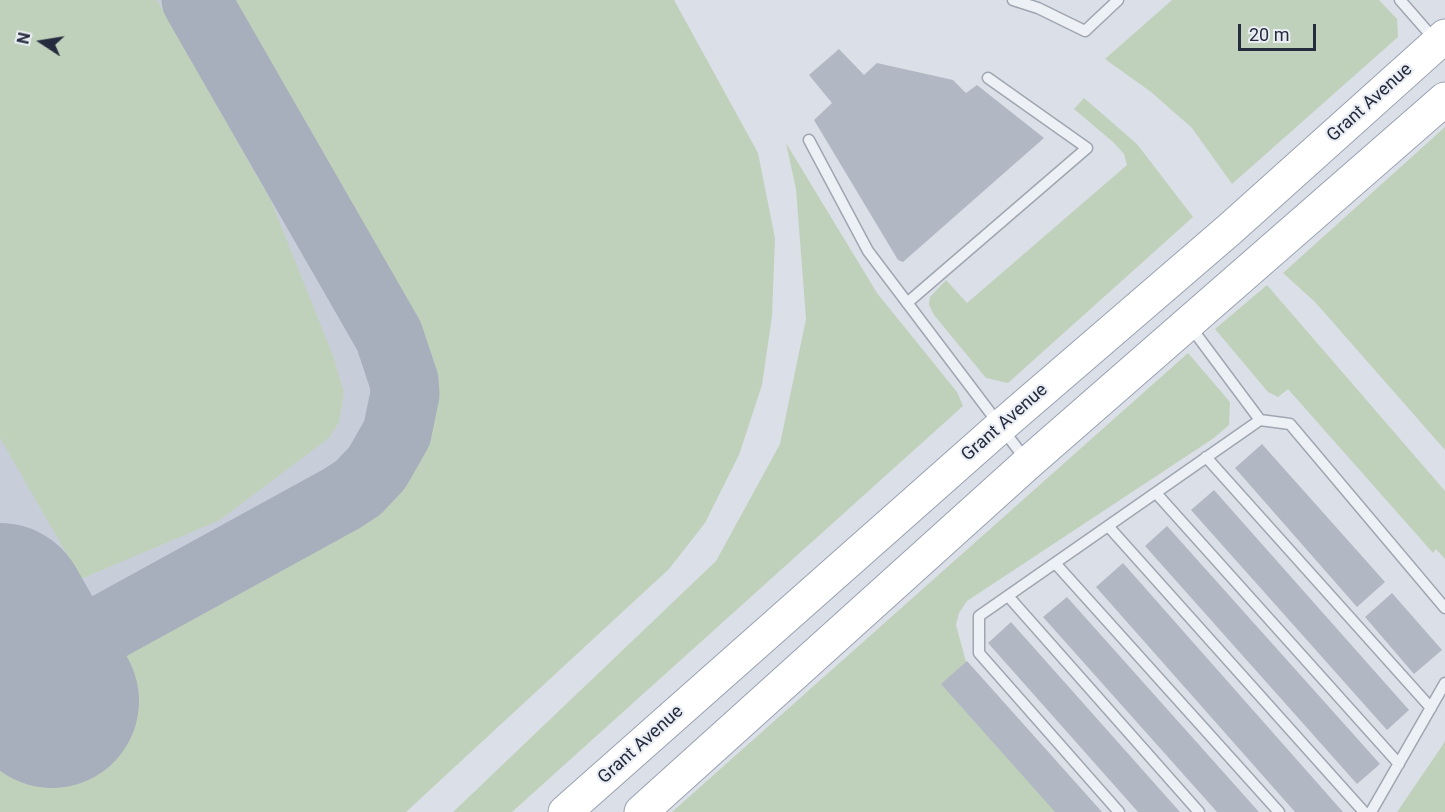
<!DOCTYPE html>
<style>
body{margin:0}
#map{position:relative;width:1445px;height:812px;overflow:hidden;background:#dbdfe7;font-family:Roboto,sans-serif}
canvas{display:block}
.north{position:absolute;left:12px;top:12px;width:60px;height:60px;-webkit-text-stroke:4px #eaeef4;paint-order:stroke;rotate:282deg;font-size:16px;font-weight:700;line-height:24px;text-align:center;color:#242c3d}
.north::after{content:'';display:block;margin:auto;width:21px;height:27px;background:#242c3d;clip-path:polygon(50% 0,100% 100%,50% 72%,0 100%)}
.scale{position:absolute;left:1238px;top:24px;width:78px;height:27px;box-sizing:border-box;border:3px solid #242c3d;border-top:0;padding-left:8px;font-size:18px;line-height:21px;white-space:nowrap;color:#242c3d;-webkit-text-stroke:4px #eaeef4;paint-order:stroke}
</style>
<div id="map">
<canvas width="1445" height="812"></canvas>
<div class="north">N</div>
<div class="scale">20 m</div>
</div>
<script>
const ctx = document.querySelector('canvas').getContext('2d');
ctx.lineJoin = 'round';
function paint(path, color) { ctx.fillStyle = color; ctx.fill(path, 'evenodd'); }
const poly = rows => new Path2D(rows.map(r => 'M' + r).join(''));
function strokePath(path, color, width, dash) { ctx.strokeStyle = color; ctx.lineWidth = width; ctx.lineCap = dash ? 'butt' : 'round'; ctx.setLineDash(dash || []); ctx.stroke(path); }
function write(font, color, halo, rows, align = 'center') {
  ctx.font = font + ' Roboto,sans-serif'; ctx.lineWidth = 4.5; ctx.setLineDash([]); ctx.textBaseline = 'middle'; ctx.strokeStyle = halo; ctx.fillStyle = color; for (const [text, x, y, turn = 0] of rows) {
    ctx.save(); ctx.translate(x, y); ctx.rotate((+turn || 0) * Math.PI / 180); ctx.textAlign = isNaN(turn) ? turn : align; if (halo) ctx.strokeText(text, 0, 0); ctx.fillText(text, 0, 0); ctx.restore();
  }
}
paint(poly([
 [0,0,567,0,743,274,0,812]
]), '#c8ced9');
paint(poly([
 [0,0,157,0,271,201,333,356,344,392,339,422,329,438,220,520,81,579,0,438],
 [226,0,674,0,758,153,775,238,772,316,762,385,739,455,705,523,669,569,406,812,0,812,0,723,351,527,387,498,406,471,422,434,428,398,424,358,409,322],
 [1172,0,1379,0,1397,19,1398,37,1232,184,1192,128,1151,92,1105,59],
 [1084,98,1137,144,1193,217,1008,383,986,378,934,315,929,305,930,297,946,280,967,303,1127,165,1124,154,1113,142,1074,109],
 [1445,127,1445,450,1315,302,1283,273],
 [786,143,877,293,957,392,963,406,512,812,453,812,716,561,780,444,806,319,796,189],
 [1267,285,1445,491,1445,559,1436,549,1433,553,1288,389,1278,397,1268,392,1215,329],
 [1188,353,1230,402,1229,425,1214,438,967,601,959,613,956,625,966,662,1055,812,672,812],
 [1445,741,1445,812,1397,812,1440,749]
]), '#c0d1bb');
strokePath(poly([
 [33,668,341,499,358,488,377,468,397,433,405,394,404,381,389,336,196,0]
]), '#a7aebc', 69);
strokePath(poly([
 [0,610,52,701]
]), '#a7aebc', 174);
paint(poly([
 [839,49,864,75,877,63,953,80,966,93,977,85,1044,138,903,262,898,260,814,120,832,103,809,75],
 [1262,444,1385,582,1357,607,1235,468],
 [1214,490,1409,710,1387,730,1191,510],
 [1167,526,1380,764,1357,784,1145,546],
 [1123,563,1343,812,1295,812,1096,587],
 [1392,593,1442,650,1414,674,1365,617],
 [1067,597,1259,812,1217,812,1043,617],
 [1011,622,1180,812,1138,812,988,643],
 [967,661,1102,812,1055,812,941,684]
]), '#b1b8c4');
const lane = poly([
 [1013,0,1038,8,1085,31,1118,0],
 [1400,0,1435,40],
 [809,140,868,251,1026,460],
 [907,303,1087,148,988,78],
 [1190,326,1260,420],
 [1206,457,1431,708],
 [1156,493,1399,764],
 [1108,526,1364,812],
 [1055,563,1279,812],
 [1008,596,1199,812],
 [1119,812,979,653,979,616,1260,420,1290,424,1445,608],
 [1371,812,1445,683]
]);
const primary = poly([
 [565,812,1000,427,1230,229,1445,36],
 [641,812,1028,463,1445,99]
]);
strokePath(lane, '#a0a6b1', 13);
strokePath(primary, '#99a2b3', 35);
strokePath(lane, '#edf0f5', 10);
strokePath(primary, '#fff', 33);
write('18px', '#242c3d', '#eaeef4', [
 ["Grant Avenue",1370,103,-42],
 ["Grant Avenue",1005,423,-41],
 ["Grant Avenue",641,745,-42]
]);
</script>
